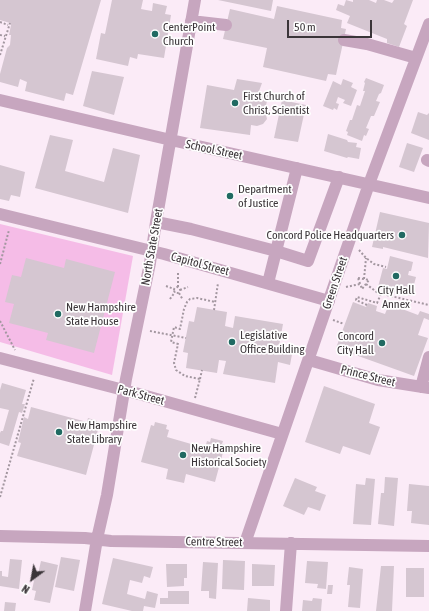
<!DOCTYPE html>
<style>
body{margin:0}
#map{position:relative;width:429px;height:611px;overflow:hidden;background:#fbebf7;font-family:"Asap Condensed",sans-serif}
canvas{display:block}
.north{position:absolute;left:12px;top:559px;width:40px;height:40px;-webkit-text-stroke:3px #fefefe;paint-order:stroke;rotate:212deg;font-size:11px;font-weight:700;line-height:16px;text-align:center;color:#3b3539}
.north::after{content:'';display:block;margin:auto;width:14px;height:18px;background:#3b3539;clip-path:polygon(50% 0,100% 100%,50% 72%,0 100%)}
.scale{position:absolute;left:287px;top:20px;width:85px;height:18px;box-sizing:border-box;border:2px solid #3b3539;border-top:0;padding-left:5px;font-size:12px;line-height:14px;white-space:nowrap;color:#3b3539;-webkit-text-stroke:3px #fefefe;paint-order:stroke}
</style>
<div id="map">
<canvas width="429" height="611"></canvas>
<div class="north">N</div>
<div class="scale">50 m</div>
</div>
<script>
const ctx = document.querySelector('canvas').getContext('2d');
ctx.lineJoin = 'round';
function paint(path, color) { ctx.fillStyle = color; ctx.fill(path, 'evenodd'); }
const poly = rows => new Path2D(rows.map(r => 'M' + r).join(''));
function strokePath(path, color, width, dash) { ctx.strokeStyle = color; ctx.lineWidth = width; ctx.lineCap = dash ? 'butt' : 'round'; ctx.setLineDash(dash || []); ctx.stroke(path); }
function write(font, color, halo, rows, align = 'center') {
  ctx.font = font + ' "Asap Condensed",sans-serif'; ctx.lineWidth = 3.5; ctx.setLineDash([]); ctx.textBaseline = 'middle'; ctx.strokeStyle = halo; ctx.fillStyle = color; for (const [text, x, y, turn = 0] of rows) {
    ctx.save(); ctx.translate(x, y); ctx.rotate((+turn || 0) * Math.PI / 180); ctx.textAlign = isNaN(turn) ? turn : align; if (halo) ctx.strokeText(text, 0, 0); ctx.fillText(text, 0, 0); ctx.restore();
  }
}
paint(poly([
 [0,224,133,256,112,375,0,342]
]), '#f5bce7');
paint(poly([
 [0,0,101,0,73,95,66,93,64,101,25,91,27,82,20,79,18,87,0,82,0,74,7,48,10,45,11,35,9,35,11,25,10,23,0,20],
 [112,0,143,0,141,9,146,10,152,11,153,3,167,6,165,14,171,15,164,58,138,54,137,59,130,57,128,66,96,59,101,33,105,34],
 [218,0,273,0,271,11],
 [346,0,353,2,353,0,369,0,376,3,377,0,384,0,392,3,394,0,413,0,404,24,407,26,399,47,387,43,387,39,347,23,350,16,336,10,338,4,344,6],
 [277,6,342,20,341,28,346,29,336,75,328,74,326,81,263,67,267,48,223,39,230,9,274,19],
 [92,71,124,77,114,115,83,106],
 [366,78,384,85,381,93,379,94,376,101,380,102,374,116,371,116,366,128,369,129,366,136,364,135,362,141,347,135,348,132,346,131,350,120,352,120,357,105,360,106,365,91,363,91,365,83,364,82],
 [237,79,262,83,258,94,268,95,265,111,267,119,263,124,257,126,251,125,250,135,200,128,207,85,234,90],
 [343,79,353,83,351,87,357,90,351,106,343,103,345,100,338,97,336,103,339,104,337,110,334,108,333,110,323,106,333,81,341,85],
 [282,100,306,105,298,142,274,138],
 [418,112,427,115,429,113,429,140,411,133],
 [328,134,347,140,348,142,357,143,356,147,361,148,359,159,348,157,347,158,324,151],
 [50,135,73,140,65,171,104,182,113,148,140,155,128,213,35,188],
 [407,143,423,148,414,172,399,167],
 [0,165,25,172,20,197,11,195,9,201,0,199],
 [380,212,429,223,428,258,383,247,383,249,372,247],
 [390,256,413,262,411,271,409,271,408,275,416,277,411,296,378,287,383,268,387,269],
 [26,258,64,268,66,259,115,272,94,353,46,340,48,333,9,323,14,304,5,302,12,275,21,277],
 [353,302,366,307,368,303,377,306,376,311,385,314,389,304,418,315,420,311,429,314,429,320,424,318,418,335,428,338,414,376,336,348],
 [197,307,227,312,225,326,233,328,235,316,283,324,279,346,293,349,290,365,278,362,275,383,223,374,226,361,219,360,217,373,186,368,188,353,183,352,189,321,194,322],
 [2,383,26,390,22,404,25,404,22,413,19,412,9,446,0,443,0,433,1,431,3,431,9,410,0,408,0,390],
 [324,386,375,404,369,423,380,427,370,455,343,446,340,454,305,442],
 [31,407,87,422,88,418,100,422,86,475,17,456,21,443,18,442,24,417,28,419],
 [155,422,167,425,166,429,169,430,167,437,205,448,207,441,210,442,211,438,223,441,222,444,225,445,215,482,186,474,184,483,166,479,168,469,141,462,151,425,154,426],
 [385,477,398,478,394,526,378,524,381,493,384,493],
 [295,478,317,487,315,491,326,495,320,511,308,507,304,515,283,506],
 [366,478,375,479,371,525,353,524,356,484,365,485],
 [409,484,429,486,429,525,411,523,412,511,407,511],
 [61,557,80,560,74,591,55,587],
 [113,558,153,567,150,578,144,576,142,583,130,580,127,594,145,599,147,591,158,594,155,608,144,606,143,611,132,611,102,604],
 [10,559,22,560,19,589,0,586,0,571,2,571,2,576,8,577],
 [223,560,245,561,244,590,222,589],
 [41,561,58,565,50,603,34,600,36,591,32,590,35,576,37,578],
 [307,561,328,562,326,589,317,588,318,584,305,583],
 [203,562,218,563,216,599,209,598,209,591,201,591],
 [166,564,187,564,187,578,184,578,184,586,167,587],
 [252,564,275,565,274,586,252,586],
 [381,566,394,566,392,611,376,611],
 [349,567,363,569,360,608,348,607,350,585,347,585],
 [406,568,424,568,424,597,406,597],
 [328,585,333,585,332,594,327,594],
 [168,591,189,591,189,604,160,604,160,598,168,598],
 [248,598,270,600,270,611,247,611],
 [313,598,322,599,321,611,302,611,303,600,312,601],
 [5,602,16,603,15,611,4,611]
]), '#d5c6d1');
strokePath(poly([
 [0,22,8,25],
 [0,35,5,36],
 [0,55,10,23],
 [359,250,366,258,374,264,386,267],
 [0,264,9,230],
 [358,278,364,279,369,280,362,289,358,278],
 [364,279,366,258],
 [366,284,378,293,429,305],
 [166,286,174,289],
 '174 290a3 3 0 1 1 6 0a3 3 0 1 1-6 0Z',
 [178,287,178,271],
 [346,287,360,284],
 [180,290,188,287],
 [179,293,183,300],
 [170,299,175,292],
 [367,305,356,300,357,297,377,303,381,294],
 [214,310,218,283],
 [333,320,344,324],
 [0,321,15,350],
 [150,331,186,338],
 [200,379,202,370],
 [195,398,200,379,185,376,176,370,174,363,178,344,171,342,174,327,180,329,184,309,187,302,190,299,197,298,215,302],
 [0,497,34,378]
]), '#a397a0', 2, [2, 2]);
strokePath(poly([
 [191,21,226,25],
 [344,40,367,44,416,58],
 [0,100,171,140,429,198],
 [427,160,429,161],
 [0,214,164,254,329,301],
 [156,222,191,229,276,251,308,261,339,177],
 [268,283,297,168],
 [0,358,139,394,282,434],
 [309,360,378,380,429,388],
 [421,387,429,357],
 [0,536,85,538,111,541,429,546],
 [245,543,369,184,429,24],
 [85,611,97,539,107,495,126,379,150,263,156,222,195,0],
 [286,611,291,543]
]), '#c7a6bf', 12);
for (const [x, y, r, color] of [
 [155,34,4,"#206a62"],
 [235,103,4,"#206a62"],
 [230,196,4,"#206a62"],
 [402,235,4,"#206a62"],
 [396,276,4,"#206a62"],
 [58,314,4,"#206a62"],
 [232,342,4,"#206a62"],
 [382,343,4,"#206a62"],
 [59,432,4,"#206a62"],
 [183,455,4,"#206a62"]
]) { const dot = new Path2D(); dot.arc(x, y, r, 0, 2 * Math.PI); ctx.fillStyle = color; ctx.fill(dot); strokePath(dot, '#fefefe', 1.5); }
write('12px', '#3b3539', '#fefefe', [
 ["CenterPoint",163,27],
 ["Church",163,41],
 ["First Church of",243,96],
 ["Christ, Scientist",243,110],
 ["Department",238,189],
 ["of Justice",238,203],
 ["Concord Police Headquarters",394,235,"right"],
 ["City Hall",396,290,"center"],
 ["Annex",396,304,"center"],
 ["New Hampshire",66,307],
 ["State House",66,321],
 ["Legislative",240,335],
 ["Office Building",240,349],
 ["Concord",374,336,"right"],
 ["City Hall",374,350,"right"],
 ["New Hampshire",67,425],
 ["State Library",67,439],
 ["New Hampshire",191,448],
 ["Historical Society",191,462]
], 'left');
write('12px', '#3b3539', '#fefefe', [
 ["School Street",214,150,12],
 ["North State Street",152,247,-80],
 ["Capitol Street",200,264,15],
 ["Green Street",335,283,-71],
 ["Prince Street",368,376,14],
 ["Park Street",141,395,15],
 ["Centre Street",214,542,1]
]);
</script>
